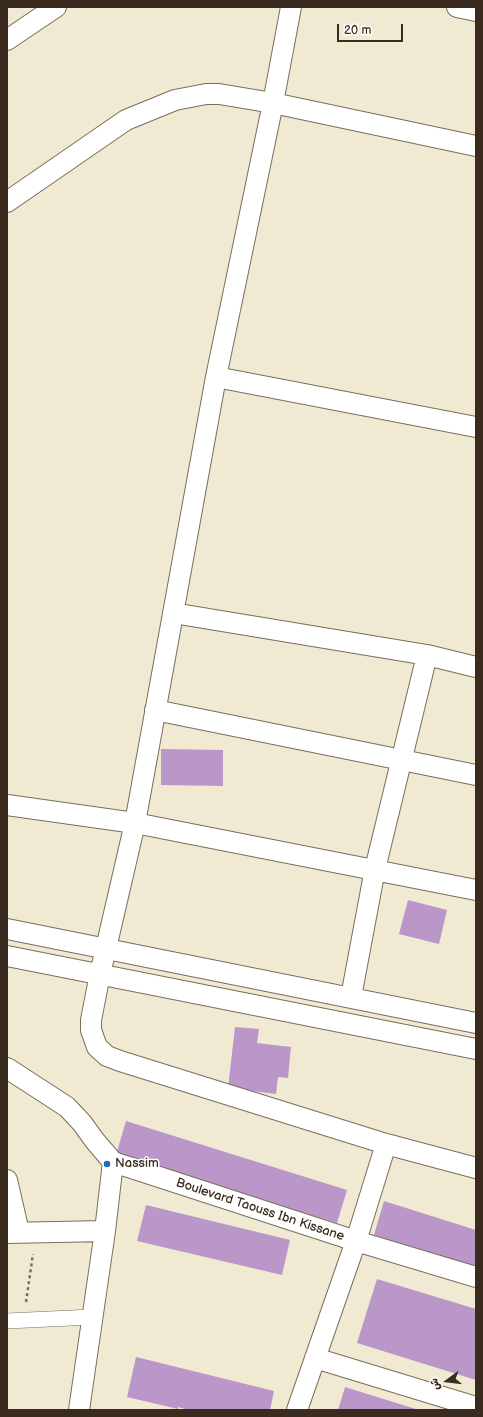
<!DOCTYPE html>
<meta charset="utf-8">
<style>
body{margin:0}
#map{position:relative;width:483px;height:1417px;overflow:hidden;background:#f1ead3;font-family:"Balsamiq Sans","Playpen Sans Arabic",sans-serif}
canvas{display:block}
.frame{position:absolute;inset:0;border:8px solid #3b2a1e;pointer-events:none}
.north{position:absolute;left:427px;top:1361px;width:40px;height:40px;-webkit-text-stroke:3px #fff;paint-order:stroke;rotate:255deg;font-size:11px;font-weight:700;line-height:16px;text-align:center;color:#3b2a1e}
.north::after{content:'';display:block;margin:auto;width:14px;height:18px;background:#3b2a1e;clip-path:polygon(50% 0,100% 100%,50% 72%,0 100%)}
.scale{position:absolute;left:337px;top:24px;width:66px;height:18px;box-sizing:border-box;border:2px solid #3b2a1e;border-top:0;padding-left:5px;font-size:12px;line-height:14px;white-space:nowrap;color:#3b2a1e;-webkit-text-stroke:3px #fff;paint-order:stroke}
</style>
<div id="map">
<canvas width="483" height="1417"></canvas>
<div class="frame"></div>
<div class="north">ش</div>
<div class="scale">20 m</div>
</div>
<script>
const ctx = document.querySelector('canvas').getContext('2d');
ctx.lineJoin = 'round';
function paint(path, color) { ctx.fillStyle = color; ctx.fill(path, 'evenodd'); }
const poly = rows => new Path2D(rows.map(r => 'M' + r).join(''));
function strokePath(path, color, width, dash) { ctx.strokeStyle = color; ctx.lineWidth = width; ctx.lineCap = dash ? 'butt' : 'round'; ctx.setLineDash(dash || []); ctx.stroke(path); }
function write(font, color, halo, rows, align = 'center') {
  ctx.font = font + ' "Balsamiq Sans",sans-serif'; ctx.lineWidth = 3; ctx.setLineDash([]); ctx.textBaseline = 'middle'; ctx.strokeStyle = halo; ctx.fillStyle = color; for (const [text, x, y, turn = 0] of rows) {
    ctx.save(); ctx.translate(x, y); ctx.rotate((+turn || 0) * Math.PI / 180); ctx.textAlign = isNaN(turn) ? turn : align; if (halo) ctx.strokeText(text, 0, 0); ctx.fillText(text, 0, 0); ctx.restore();
  }
}
paint(poly([
 [161,749,223,750,223,786,161,785],
 [408,900,447,910,439,944,399,934],
 [235,1027,259,1029,257,1043,291,1047,288,1078,278,1077,276,1094,228,1088],
 [126,1121,347,1190,337,1223,116,1155],
 [384,1201,476,1230,476,1267,374,1235],
 [146,1205,290,1240,282,1275,137,1241],
 [377,1279,476,1309,476,1380,357,1343],
 [136,1357,274,1391,270,1410,189,1410,178,1407,178,1409,127,1397],
 [345,1387,419,1410,338,1410]
]), '#ba96c9');
const pedestrian = poly([
 [7,1321,92,1317]
]);
const minor = poly([
 [291,7,273,103,216,377,135,823,100,974,91,1020,91,1030,97,1047,107,1056,120,1061,386,1144,476,1168],
 [457,7,476,11],
 [7,40,56,7],
 [7,202,126,120,175,100,206,94,219,94,273,103,476,146],
 [216,377,476,427],
 [173,613,427,655,476,667],
 [155,710,476,775],
 [7,805,135,823,476,890],
 [7,929,476,1023],
 [7,956,476,1049],
 [351,997,375,869,427,655],
 [7,1068,67,1107,82,1123,95,1141,113,1162,356,1241,476,1277],
 [7,1180,19,1232],
 [7,1233,105,1231],
 [315,1358,476,1407],
 [79,1410,105,1231,113,1162],
 [297,1410,356,1241,386,1144]
]);
strokePath(pedestrian, '#7b6d5d', 16);
strokePath(minor, '#7b6d5d', 22);
strokePath(poly([
 [26,1302,33,1254]
]), '#7b6d5d', 2.5, [3, 3]);
strokePath(pedestrian, '#fff', 15);
strokePath(minor, '#fff', 20);
for (const [x, y, r, color] of [
 [107,1164,4,"#1f6fb2"]
]) { const dot = new Path2D(); dot.arc(x, y, r, 0, 2 * Math.PI); ctx.fillStyle = color; ctx.fill(dot); strokePath(dot, '#fff', 1.5); }
write('13px', '#3b2a1e', '#fff', [
 ["Nassim",115,1164]
], 'left');
write('13px', '#3b2a1e', '#fff', [
 ["Boulevard Taouss Ibn Kissane",260,1210,18]
]);
</script>
